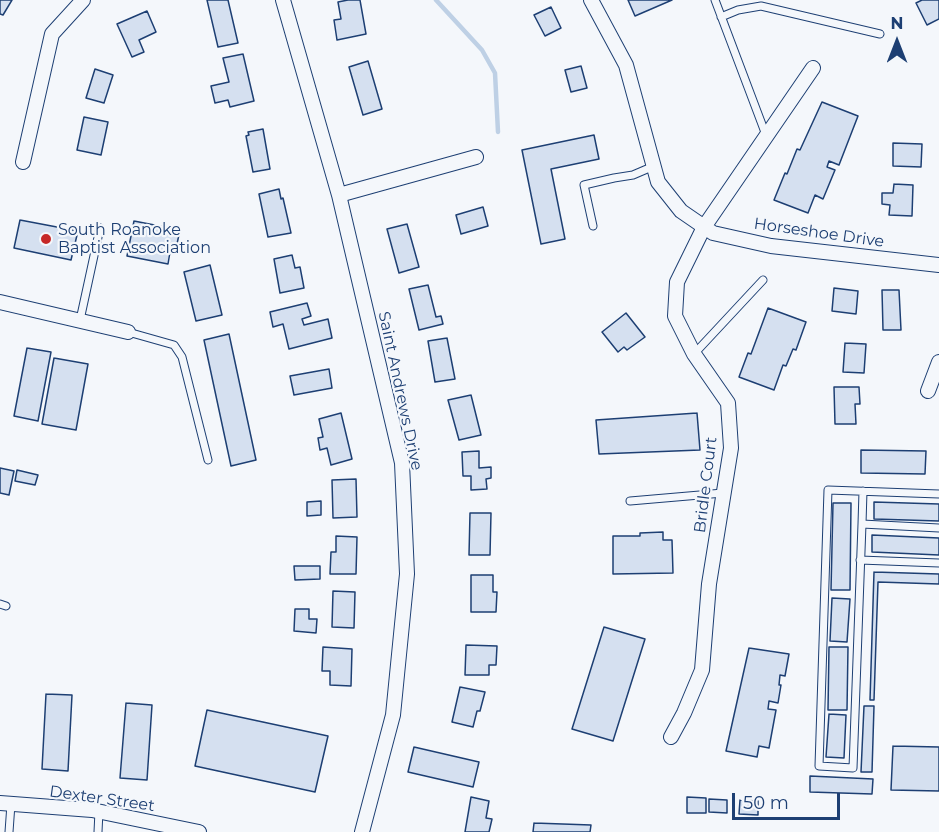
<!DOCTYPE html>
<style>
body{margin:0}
#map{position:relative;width:939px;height:832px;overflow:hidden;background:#f4f7fb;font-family:Montserrat,sans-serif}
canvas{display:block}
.north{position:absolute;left:867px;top:12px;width:60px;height:60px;-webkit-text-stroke:4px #f4f7fb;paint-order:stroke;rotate:0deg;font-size:16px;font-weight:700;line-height:24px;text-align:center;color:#1d3f73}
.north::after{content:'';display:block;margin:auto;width:21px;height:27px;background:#1d3f73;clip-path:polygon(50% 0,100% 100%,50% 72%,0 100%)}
.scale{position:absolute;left:732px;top:793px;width:108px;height:27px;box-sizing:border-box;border:3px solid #1d3f73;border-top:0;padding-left:8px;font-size:18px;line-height:21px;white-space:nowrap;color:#1d3f73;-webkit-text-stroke:4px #f4f7fb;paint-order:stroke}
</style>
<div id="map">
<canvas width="939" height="832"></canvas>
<div class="north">N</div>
<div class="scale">50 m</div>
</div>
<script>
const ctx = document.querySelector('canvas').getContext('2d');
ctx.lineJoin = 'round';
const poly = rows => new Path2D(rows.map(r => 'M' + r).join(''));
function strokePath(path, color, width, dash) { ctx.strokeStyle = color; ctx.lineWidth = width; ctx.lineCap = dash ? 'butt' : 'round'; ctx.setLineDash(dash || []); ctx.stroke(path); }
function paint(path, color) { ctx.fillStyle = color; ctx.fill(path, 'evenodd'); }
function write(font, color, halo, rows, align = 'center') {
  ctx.font = font + ' Montserrat,sans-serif'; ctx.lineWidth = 4.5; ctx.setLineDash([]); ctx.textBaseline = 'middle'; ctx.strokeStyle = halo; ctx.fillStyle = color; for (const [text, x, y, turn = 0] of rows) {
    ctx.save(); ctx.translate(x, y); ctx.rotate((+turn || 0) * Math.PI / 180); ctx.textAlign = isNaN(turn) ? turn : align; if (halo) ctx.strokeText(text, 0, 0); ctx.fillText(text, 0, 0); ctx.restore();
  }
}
strokePath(poly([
 [436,0,482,50,495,73,498,132]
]), '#bed0e5', 4.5);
const building = poly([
 [0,0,12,0,3,15,0,14,0,0],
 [207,0,228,0,238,43,218,47,207,0],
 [348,0,360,0,366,34,337,40,334,20,341,19,338,2,348,0],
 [628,0,672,0,635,16,628,0],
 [922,0,939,0,939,19,927,25,916,3,922,0],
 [551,7,561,28,545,36,534,15,551,7],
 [147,11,156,32,139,40,144,52,132,57,117,24,147,11],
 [243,54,254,101,230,107,228,100,215,103,211,86,229,82,223,58,243,54],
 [368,61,382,109,363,115,349,67,368,61],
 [581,66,587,88,571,92,565,70,581,66],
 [95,69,113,75,104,103,86,98,95,69],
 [822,102,858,116,839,165,829,161,827,167,835,170,823,199,815,195,808,213,774,200,785,173,787,174,797,149,800,150,822,102],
 [84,117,108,122,101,155,77,150,84,117],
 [263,129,270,169,253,172,246,136,249,135,248,132,263,129],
 [594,135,599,159,551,169,565,239,541,244,522,150,594,135],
 [893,143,922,144,921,167,893,166,893,143],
 [894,184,913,185,912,216,889,215,890,205,882,204,882,193,893,193,894,184],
 [279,189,281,199,283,198,291,233,268,237,259,194,279,189],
 [483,207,488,226,461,234,456,215,483,207],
 [20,220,78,231,71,260,14,248,20,220],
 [134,221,180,230,175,253,170,252,168,264,127,256,134,221],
 [407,224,419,267,399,273,387,229,407,224],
 [292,255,295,268,300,267,304,288,280,293,274,259,292,255],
 [210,265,222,315,196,321,184,272,210,265],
 [428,285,436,317,441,316,443,324,419,330,409,289,428,285],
 [834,288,858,291,856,314,832,311,834,288],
 [882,290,899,290,901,330,883,330,882,290],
 [307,303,311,316,302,319,304,325,328,319,332,338,289,349,283,324,273,327,270,312,307,303],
 [768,308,806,322,796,350,793,349,786,366,783,365,774,390,739,377,748,353,751,354,768,308],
 [626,313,645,337,627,350,624,347,618,352,602,332,626,313],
 [229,334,256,460,231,466,204,340,229,334],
 [447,338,455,379,435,382,428,341,447,338],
 [845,343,866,344,864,373,843,372,845,343],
 [27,348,51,352,38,421,14,416,27,348],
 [54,358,88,364,76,430,42,424,54,358],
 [329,369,332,388,294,395,290,376,329,369],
 [834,387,859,387,860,404,855,404,856,424,835,424,834,387],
 [471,395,481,435,459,440,448,400,471,395],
 [341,413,352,459,331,465,327,448,320,450,318,438,323,437,319,419,341,413],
 [697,413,700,450,599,454,596,420,697,413],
 [861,450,926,451,925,474,861,473,861,450],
 [479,451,479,468,491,467,491,478,486,479,487,489,471,490,471,476,463,476,462,452,479,451],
 [0,468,14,471,9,495,0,493,0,468],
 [17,470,38,475,35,485,15,481,17,470],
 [356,479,357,517,333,518,332,480,356,479],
 [321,501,321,515,307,516,307,502,321,501],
 [874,502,939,504,939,521,874,519,874,502],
 [833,503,851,503,850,590,831,590,833,503],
 [470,513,491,513,490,555,469,555,470,513],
 [663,532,663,540,672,540,673,573,613,574,613,536,640,536,640,533,663,532],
 [872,535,939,538,939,555,872,552,872,535],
 [336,536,357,537,356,574,330,574,331,552,336,552,336,536],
 [294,566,320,566,320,579,295,580,294,566],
 [874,572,939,574,939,584,878,582,874,700,870,700,874,572],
 [471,575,493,575,493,592,497,592,496,612,471,612,471,575],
 [333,591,355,592,354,628,332,627,333,591],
 [832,598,850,599,847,642,830,641,832,598],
 [295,609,309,609,309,619,317,619,316,633,294,631,295,609],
 [604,627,645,639,613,741,572,729,604,627],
 [466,645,497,646,496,665,489,665,489,675,465,675,466,645],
 [323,647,352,649,351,686,330,685,330,671,322,671,323,647],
 [829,647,848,647,847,710,828,710,829,647],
 [749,648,789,654,785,676,780,675,779,685,781,685,778,703,769,701,768,709,776,710,769,748,759,746,757,757,726,751,749,648],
 [460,687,485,692,480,711,477,711,473,727,452,722,460,687],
 [46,694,72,695,68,771,42,769,46,694],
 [126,703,152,705,147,780,120,778,126,703],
 [864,706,874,706,872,772,861,772,864,706],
 [207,710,328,736,315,792,195,766,207,710],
 [829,714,846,715,844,758,826,757,829,714],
 [893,746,939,747,939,791,891,790,893,746],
 [414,747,479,762,473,787,408,772,414,747],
 [810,776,873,779,872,794,810,792,810,776],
 [471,797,489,801,486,818,492,819,489,832,465,832,471,797],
 [687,797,706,798,706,813,687,813,687,797],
 [709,799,727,800,727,813,709,812,709,799],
 [740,800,758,801,758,815,739,814,740,800],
 [534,823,591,825,590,832,533,832,534,823]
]);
paint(building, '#d5e0f0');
strokePath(building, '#1d3f73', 1.5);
const service = poly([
 [715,0,766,135],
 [721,17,738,10,761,6,880,34],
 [593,226,584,185,614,178,633,175,654,166],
 [80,320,100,228],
 [128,332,174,345,182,357,208,460],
 [694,354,763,280],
 [939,494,828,490,819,766,853,768,862,524,939,528],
 [630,501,723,493],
 [862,524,863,491],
 [860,560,939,563],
 [0,604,6,606],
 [9,832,11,804],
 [98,832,99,811]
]);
const minor = poly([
 [283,0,339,195,402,463,407,574,393,715,362,832],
 [591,0,626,65,658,182,681,211,713,233,771,246,939,265],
 [23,162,52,34,83,0],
 [339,195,476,157],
 [0,302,128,332],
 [928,391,939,362],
 [671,737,684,713,702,670,709,584,731,448,728,403,694,354,675,316,677,282,704,227,813,68],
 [0,803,92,810,199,832]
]);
strokePath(service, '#1d3f73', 9);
strokePath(minor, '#1d3f73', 16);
strokePath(service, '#f4f7fb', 7);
strokePath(minor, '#f4f7fb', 14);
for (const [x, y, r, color] of [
 [46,239,6,"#c62828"]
]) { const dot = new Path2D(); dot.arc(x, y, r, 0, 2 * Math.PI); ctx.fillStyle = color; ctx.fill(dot); strokePath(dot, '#f4f7fb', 2); }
write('16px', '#1d3f73', '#f4f7fb', [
 ["South Roanoke",58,230],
 ["Baptist Association",58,248]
], 'left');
write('16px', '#1d3f73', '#f4f7fb', [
 ["Horseshoe Drive",819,233,8],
 ["Saint Andrews Drive",400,391,78],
 ["Bridle Court",706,485,-83],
 ["Dexter Street",102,799,8]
]);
</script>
